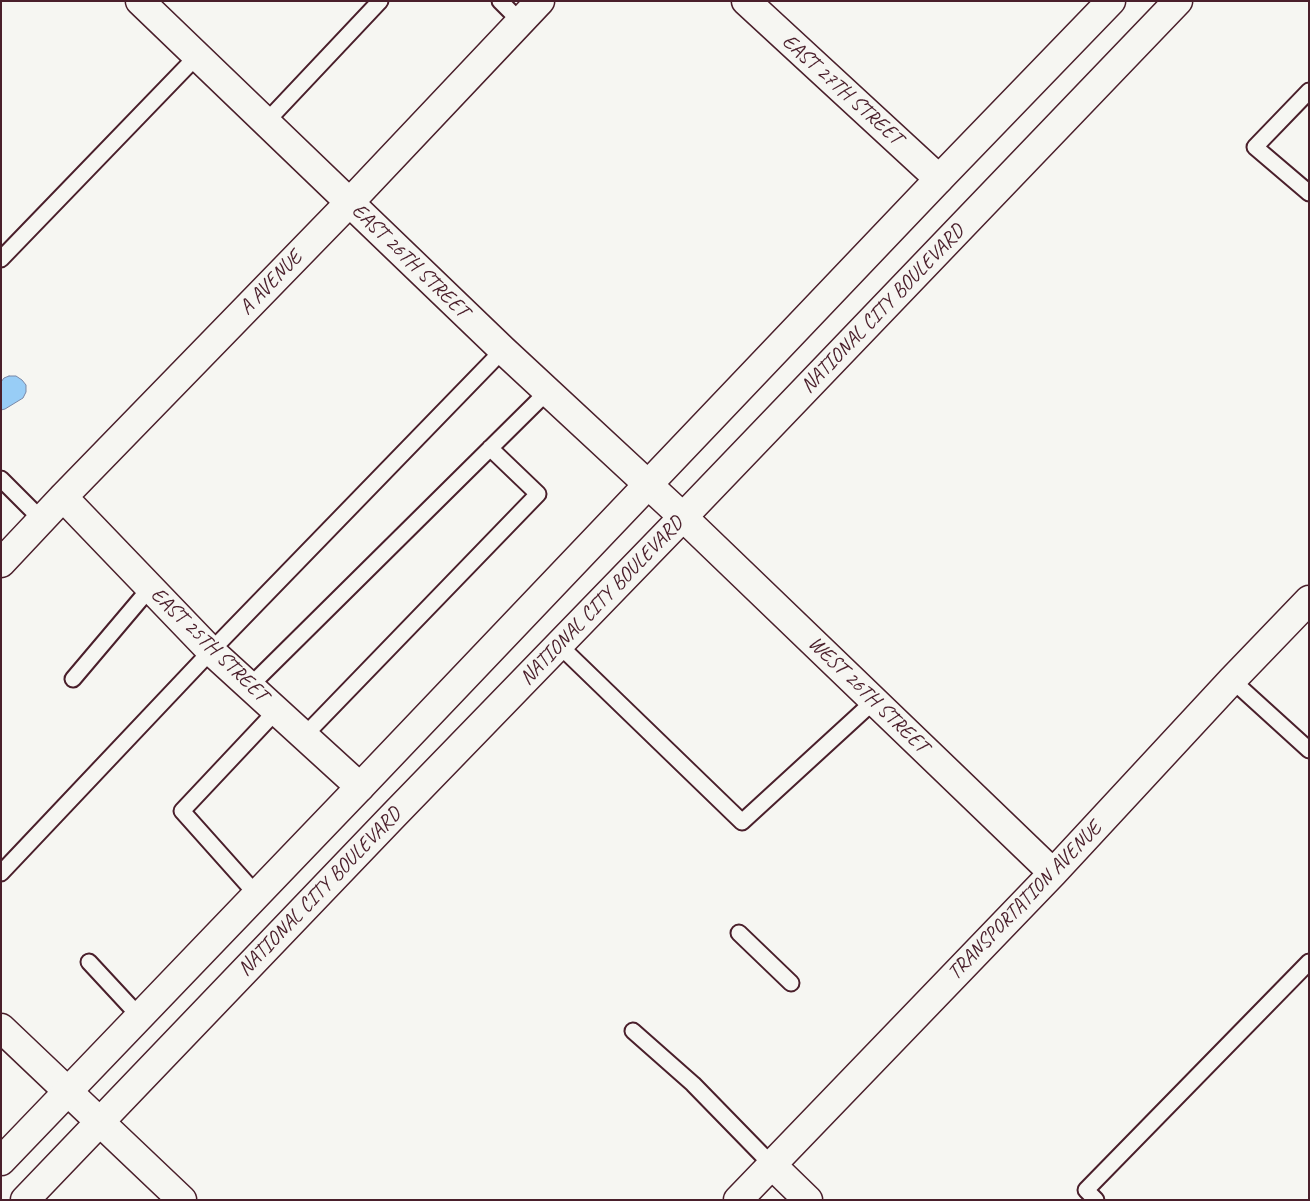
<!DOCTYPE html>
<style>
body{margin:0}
#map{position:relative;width:1310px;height:1201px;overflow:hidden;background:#f6f6f2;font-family:Caveat,sans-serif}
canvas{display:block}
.frame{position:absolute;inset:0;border:2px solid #4a1f2b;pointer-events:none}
</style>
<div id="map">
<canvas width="1310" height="1201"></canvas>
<div class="frame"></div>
</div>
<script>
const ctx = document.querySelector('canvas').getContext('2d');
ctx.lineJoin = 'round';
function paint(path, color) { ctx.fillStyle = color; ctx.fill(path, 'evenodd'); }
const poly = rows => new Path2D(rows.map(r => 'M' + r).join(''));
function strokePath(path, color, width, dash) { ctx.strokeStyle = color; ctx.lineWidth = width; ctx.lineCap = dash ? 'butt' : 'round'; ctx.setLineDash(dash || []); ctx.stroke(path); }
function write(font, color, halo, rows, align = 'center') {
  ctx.font = font + ' Caveat,sans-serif'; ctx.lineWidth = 4; ctx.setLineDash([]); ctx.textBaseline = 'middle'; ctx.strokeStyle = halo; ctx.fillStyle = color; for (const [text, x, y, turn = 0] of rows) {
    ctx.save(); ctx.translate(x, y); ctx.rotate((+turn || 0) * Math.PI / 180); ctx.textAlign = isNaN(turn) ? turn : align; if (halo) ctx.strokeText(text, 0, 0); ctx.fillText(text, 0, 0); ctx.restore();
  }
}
const water = poly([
 [9,376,16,376,22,380,26,385,26,392,23,398,5,409,1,410,1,382,4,378,9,376]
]);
paint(water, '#98cdf6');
strokePath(water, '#7987a5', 1);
const lane = poly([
 [500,1,521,22],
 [1309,91,1255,147,1309,193],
 [266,122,380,1],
 [1,259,197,56],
 [1,479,42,520],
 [559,645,742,822,874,701],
 [73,679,150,588],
 [1232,680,1309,750],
 [250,686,548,391],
 [304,736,538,494,490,448],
 [1,873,211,651,503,350],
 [257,895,182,811,277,710],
 [739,933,791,983],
 [89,962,140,1017],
 [633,1031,693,1084,772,1165],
 [1096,1200,1086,1190,1309,962]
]);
const street = poly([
 [140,1,503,350,683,517,1053,873],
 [746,1,939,179],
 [63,497,211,651,360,787],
 [1,563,63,497,349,203,540,1],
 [772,1165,808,1200],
 [738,1200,1053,873,1232,680,1309,600]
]);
const secondary = poly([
 [1,1028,182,1200]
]);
const primary = poly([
 [1,1161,360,787,939,179,1111,1],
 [25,1200,392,817,683,517,1178,1]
]);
strokePath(lane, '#4a1f2b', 19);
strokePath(street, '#4a1f2b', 31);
strokePath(secondary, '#4a1f2b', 31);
strokePath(primary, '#4a1f2b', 31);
strokePath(lane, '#f6f6f2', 15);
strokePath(street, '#f6f6f2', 28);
strokePath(secondary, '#f6f6f2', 28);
strokePath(primary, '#f6f6f2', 28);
write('21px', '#4a1f2b', '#f6f6f2', [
 ["EAST 27TH STREET",842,90,42],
 ["EAST 26TH STREET",410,261,44],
 ["A AVENUE",271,283,-46],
 ["NATIONAL CITY BOULEVARD",883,309,-46],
 ["NATIONAL CITY BOULEVARD",602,601,-46],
 ["EAST 25TH STREET",209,645,44],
 ["WEST 26TH STREET",868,695,44],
 ["NATIONAL CITY BOULEVARD",320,892,-46],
 ["TRANSPORTATION AVENUE",1025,901,-46]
]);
</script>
